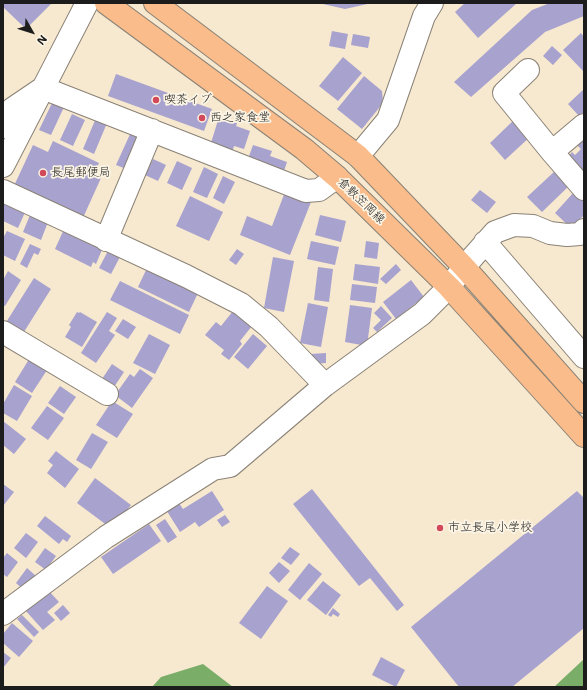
<!DOCTYPE html>
<meta charset="utf-8">
<style>
body{margin:0}
#map{position:relative;width:587px;height:690px;overflow:hidden;background:#f7e8d0;font-family:"Shantell Sans",sans-serif}
canvas{display:block}
.frame{position:absolute;inset:0;border:4px solid #1c1c1c;pointer-events:none}
.north{position:absolute;left:12px;top:12px;width:40px;height:40px;-webkit-text-stroke:3px #fcf5e5;paint-order:stroke;rotate:129deg;font-size:11px;font-weight:700;line-height:16px;text-align:center;color:#1c1c1c}
.north::after{content:'';display:block;margin:auto;width:14px;height:18px;background:#1c1c1c;clip-path:polygon(50% 0,100% 100%,50% 72%,0 100%)}
</style>
<div id="map">
<canvas width="587" height="690"></canvas>
<div class="frame"></div>
<div class="north">N</div>
</div>
<script>
const ctx = document.querySelector('canvas').getContext('2d');
ctx.lineJoin = 'round';
function paint(path, color) { ctx.fillStyle = color; ctx.fill(path, 'evenodd'); }
const poly = rows => new Path2D(rows.map(r => 'M' + r).join(''));
function strokePath(path, color, width, dash) { ctx.strokeStyle = color; ctx.lineWidth = width; ctx.lineCap = dash ? 'butt' : 'round'; ctx.setLineDash(dash || []); ctx.stroke(path); }
function write(font, color, halo, rows, align = 'center') {
  ctx.font = font + ' "Shantell Sans","Klee One",sans-serif'; ctx.lineWidth = 3.5; ctx.setLineDash([]); ctx.textBaseline = 'middle'; ctx.strokeStyle = halo; ctx.fillStyle = color; for (const [text, x, y, turn = 0] of rows) {
    ctx.save(); ctx.translate(x, y); ctx.rotate((+turn || 0) * Math.PI / 180); ctx.textAlign = isNaN(turn) ? turn : align; if (halo) ctx.strokeText(text, 0, 0); ctx.fillText(text, 0, 0); ctx.restore();
  }
}
paint(poly([
 [584,659,584,687,554,687],
 [203,664,233,687,152,687,161,677]
]), '#7aad68');
paint(poly([
 [3,3,52,3,26,29,3,7],
 [372,3,345,9,323,4,323,3],
 [465,3,517,3,478,38,455,12],
 [550,3,584,3,584,16,545,32,471,97,454,82,532,10],
 [332,31,348,34,345,49,329,46],
 [581,33,584,37,584,72,563,50],
 [353,34,370,37,368,48,351,45],
 [552,46,562,55,553,65,543,56],
 [343,57,362,73,338,101,319,86],
 [116,74,212,109,204,131,108,96],
 [364,76,382,91,383,103,362,129,337,109],
 [584,89,584,115,582,113,579,116,568,104],
 [53,101,64,107,51,135,39,130],
 [72,114,85,120,73,146,60,140],
 [219,117,237,123,236,126,250,131,244,149,234,146,232,153,210,146],
 [96,118,107,123,94,154,83,149],
 [516,118,532,135,505,160,490,143],
 [131,132,148,139,134,172,116,165],
 [584,136,584,170,582,172,567,158,572,152,575,155,581,149,576,144],
 [53,141,99,163,94,175,101,178,82,220,13,188,33,145,48,152],
 [253,145,272,151,270,156,287,162,284,171,248,159],
 [153,159,166,165,158,181,145,175],
 [177,161,192,168,182,190,167,183],
 [204,167,218,174,207,198,193,192],
 [555,171,569,186,542,212,527,197],
 [223,176,235,182,224,204,213,198],
 [480,190,496,202,487,213,471,200],
 [285,192,311,202,290,255,240,235,247,216,272,226],
 [574,192,584,201,584,215,571,228,555,213],
 [190,196,223,212,209,241,176,226],
 [3,200,26,210,18,228,3,221],
 [30,215,48,222,41,240,23,232],
 [320,215,346,221,341,242,315,235],
 [65,227,104,245,96,264,93,262,91,267,55,249],
 [7,231,25,239,15,261,3,255,3,238],
 [311,241,339,247,335,265,307,259],
 [366,241,379,243,377,259,364,257],
 [30,244,41,249,38,255,34,253,27,268,20,264],
 [109,249,121,255,111,274,99,268],
 [237,249,244,254,236,265,229,260],
 [273,257,294,261,284,312,264,308],
 [355,264,380,267,378,284,353,280],
 [396,264,401,270,386,284,380,279],
 [318,267,333,269,329,302,314,300],
 [147,268,198,293,189,312,138,287],
 [8,271,21,280,5,306,3,305,3,280],
 [34,278,51,289,22,335,5,324],
 [411,280,424,297,396,319,383,302],
 [120,281,189,315,180,334,110,300],
 [352,284,377,287,375,303,350,300],
 [308,303,328,307,321,347,300,343],
 [350,305,372,308,367,346,345,342],
 [381,306,392,318,377,332,373,328,381,320,374,313],
 [233,311,252,326,240,341,242,344,229,360,221,354,224,350,205,335,216,322,221,326],
 [77,312,79,313,80,312,97,322,82,347,65,337,71,327,69,325],
 [107,312,117,318,109,331,115,335,96,363,81,353],
 [123,319,136,327,128,339,115,331],
 [149,334,170,345,155,374,133,363],
 [253,334,267,346,248,369,234,357],
 [326,353,326,363,312,364,311,354],
 [31,356,49,367,32,393,15,382],
 [112,364,124,372,112,390,100,382],
 [140,369,153,378,132,408,115,395,130,374,134,377],
 [14,385,32,396,17,421,3,413,3,404],
 [60,386,76,397,64,414,48,403],
 [112,401,133,414,117,438,96,425],
 [47,406,64,418,48,440,31,428],
 [3,421,26,439,14,454,3,445],
 [92,433,108,442,91,469,76,460],
 [56,451,79,469,65,488,47,473,53,465,48,461],
 [95,478,131,505,112,529,77,503],
 [3,484,14,492,3,506],
 [312,489,404,605,397,611,370,578,359,586,293,504],
 [212,491,224,510,199,527,195,522,180,532,165,508,177,500,183,509],
 [577,491,584,498,584,628,512,687,459,687,411,627],
 [225,515,230,522,222,527,217,520],
 [45,516,71,536,67,542,63,539,59,544,37,526],
 [165,519,177,537,168,543,156,525],
 [149,524,161,541,113,574,101,557],
 [26,533,38,542,26,558,14,548],
 [290,547,300,554,291,565,281,558],
 [45,548,56,556,46,570,35,562],
 [7,553,18,562,7,577,3,574,3,558],
 [279,562,290,571,279,583,269,573],
 [309,563,322,574,300,600,288,590],
 [27,568,36,576,25,591,16,583],
 [323,581,341,595,326,615,307,600],
 [267,586,288,601,261,639,239,623],
 [48,590,59,602,47,612,55,620,43,630,25,610],
 [63,605,70,613,61,621,54,613],
 [333,608,340,614,338,617,333,614,331,617,328,615],
 [22,615,39,632,34,637,17,619],
 [12,623,33,641,19,657,3,643,3,634],
 [3,652,11,658,3,668],
 [381,657,405,670,396,687,372,675]
]), '#a8a2ce');
const minor = poly([
 [528,70,504,93,552,152,584,125],
 [3,127,12,109,43,88,306,191,319,190,337,177],
 [552,152,584,189],
 [358,156,388,120,424,16,432,3],
 [3,166,87,3],
 [3,191,186,276,241,304,269,327,325,385],
 [106,240,152,130],
 [485,242,584,357],
 [3,332,107,394],
 [3,614,106,537,213,469,230,466,325,385,422,314,449,287,464,267,495,232,514,225,533,226,550,233,567,235,580,234,584,230]
]);
const major = poly([
 [106,3,304,149,337,177,449,287,584,436],
 [155,3,358,156,464,267,584,402]
]);
strokePath(minor, '#8a8276', 24);
strokePath(major, '#8a8276', 24);
strokePath(minor, '#fff', 22);
strokePath(major, '#f9bc8a', 22);
for (const [x, y, r, color] of [
 [156,100,4,"#d1495b"],
 [202,118,4,"#d1495b"],
 [43,173,4,"#d1495b"],
 [440,528,4,"#d1495b"]
]) { const dot = new Path2D(); dot.arc(x, y, r, 0, 2 * Math.PI); ctx.fillStyle = color; ctx.fill(dot); strokePath(dot, '#fcf5e5', 1.5); }
write('12px', '#1c1c1c', '#fcf5e5', [
 ["喫茶イブ",164,100],
 ["西之家食堂",210,118],
 ["長尾郵便局",51,173],
 ["市立長尾小学校",448,528]
], 'left');
write('12px', '#1c1c1c', '#fcf5e5', [
 ["倉敷笠岡線",361,201,44]
]);
</script>
